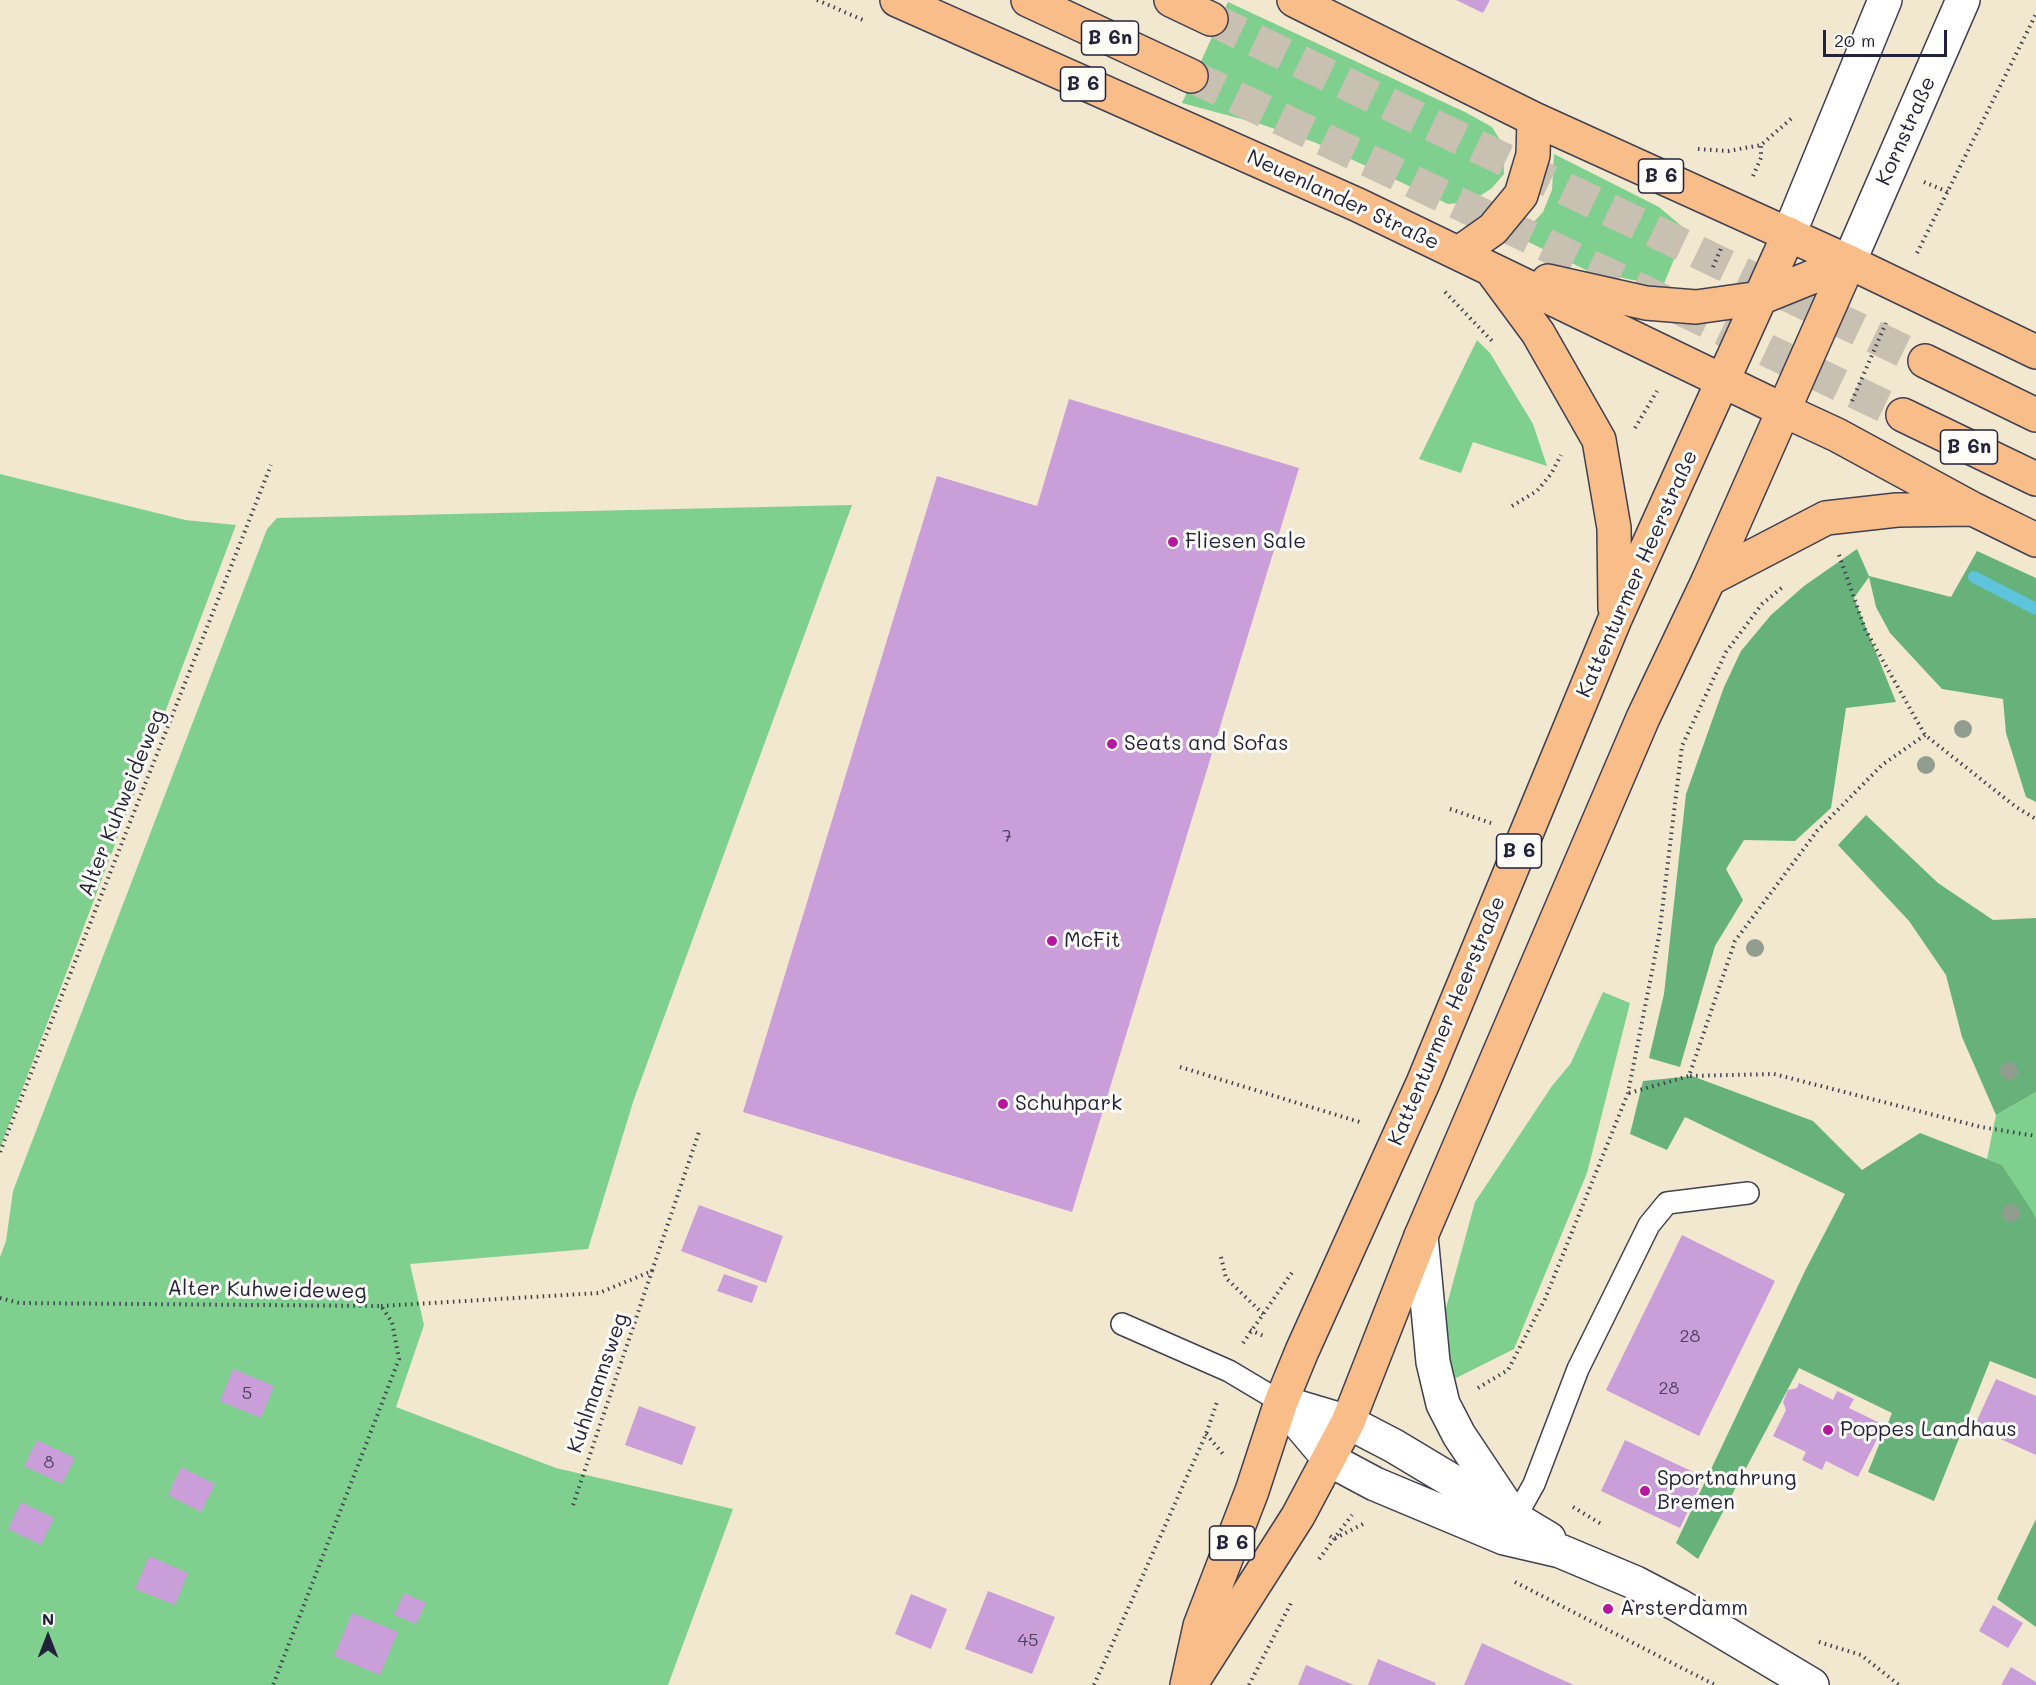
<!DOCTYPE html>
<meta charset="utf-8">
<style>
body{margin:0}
#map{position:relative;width:2036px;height:1685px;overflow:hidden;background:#f1e8cf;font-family:Mali,sans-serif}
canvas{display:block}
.north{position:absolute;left:18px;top:1607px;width:60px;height:60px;-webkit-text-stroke:4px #fdfcf7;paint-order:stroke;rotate:0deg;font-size:16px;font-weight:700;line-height:24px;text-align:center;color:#22223b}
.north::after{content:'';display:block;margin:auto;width:21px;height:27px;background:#22223b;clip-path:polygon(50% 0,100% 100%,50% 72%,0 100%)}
.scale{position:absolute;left:1823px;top:30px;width:124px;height:27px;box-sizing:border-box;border:3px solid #22223b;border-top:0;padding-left:8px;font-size:18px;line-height:21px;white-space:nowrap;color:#22223b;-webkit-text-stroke:4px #fdfcf7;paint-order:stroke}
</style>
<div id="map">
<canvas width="2036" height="1685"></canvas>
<div class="north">N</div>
<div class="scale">20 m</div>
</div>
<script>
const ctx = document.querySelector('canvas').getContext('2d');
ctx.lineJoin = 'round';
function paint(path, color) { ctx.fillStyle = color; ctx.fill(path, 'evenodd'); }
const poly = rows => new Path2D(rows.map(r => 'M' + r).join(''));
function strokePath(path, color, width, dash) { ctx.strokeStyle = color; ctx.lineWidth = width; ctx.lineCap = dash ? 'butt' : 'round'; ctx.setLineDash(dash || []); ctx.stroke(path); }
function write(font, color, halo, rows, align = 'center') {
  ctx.font = font + ' Mali,sans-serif'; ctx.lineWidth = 6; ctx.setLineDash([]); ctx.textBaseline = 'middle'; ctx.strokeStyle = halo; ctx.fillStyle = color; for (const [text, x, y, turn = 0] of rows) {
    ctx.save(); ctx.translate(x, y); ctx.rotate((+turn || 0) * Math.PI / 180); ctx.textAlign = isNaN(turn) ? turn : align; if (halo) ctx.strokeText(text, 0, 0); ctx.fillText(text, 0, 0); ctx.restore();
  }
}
paint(poly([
 [1228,2,1467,113,1492,127,1503,145,1504,174,1492,188,1471,202,1448,204,1314,142,1260,124,1182,103],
 [1554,154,1659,207,1686,230,1663,286,1588,271,1514,235,1529,227,1543,212,1552,190],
 [1477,340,1490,353,1533,424,1547,466,1473,442,1461,473,1419,459],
 [0,474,185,520,236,525,0,1148],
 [852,505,634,1099,588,1249,410,1264,424,1325,396,1407,556,1468,733,1509,668,1685,0,1685,0,1257,6,1241,13,1191,267,529,277,518],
 [1603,992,1630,1003,1587,1173,1514,1349,1454,1379,1446,1345,1446,1308,1475,1202,1552,1086,1571,1063],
 [2036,1092,2036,1219,2002,1165,1987,1159,1996,1115]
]), '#7fcf8f');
paint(poly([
 [1857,549,1869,576,1951,597,1977,551,2036,578,2036,802,2026,797,2006,733,2003,699,1942,689,1890,633,1876,607,1869,577,1854,598,1896,702,1846,708,1831,808,1795,841,1744,840,1726,869,1743,900,1715,946,1680,1067,1649,1058,1664,994,1686,794,1724,687,1741,651,1771,615,1804,586],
 [1866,815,1938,883,1993,920,2036,918,2036,1092,1996,1115,1962,1037,1946,975,1909,921,1838,845],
 [1692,1076,1813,1121,1862,1170,1920,1133,1987,1159,2002,1165,2032,1211,2036,1219,2036,1379,1990,1361,1934,1501,1868,1472,1892,1413,1799,1368,1698,1559,1676,1543,1805,1271,1845,1194,1685,1117,1667,1150,1630,1134,1643,1081],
 [2036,1519,2036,1627,1997,1599]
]), '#67b27a');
strokePath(poly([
 [1974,577,2036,609]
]), '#5ec4db', 12);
paint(poly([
 [1456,0,1490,0,1483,13],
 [1069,399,1299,468,1072,1212,743,1112,937,476,1037,506],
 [699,1205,783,1236,766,1283,681,1251],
 [1682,1235,1775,1281,1699,1436,1606,1390],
 [724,1274,758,1286,752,1303,717,1291],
 [233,1369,274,1386,261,1418,220,1401],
 [1996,1379,2036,1396,2036,1455,1974,1427],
 [1799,1383,1833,1400,1837,1391,1854,1399,1849,1408,1884,1425,1858,1477,1826,1461,1822,1470,1802,1460,1806,1452,1773,1436,1786,1410,1783,1402,1788,1390,1797,1388],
 [639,1406,696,1427,682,1465,625,1445],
 [37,1440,75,1458,62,1484,24,1466],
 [1625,1440,1704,1477,1680,1528,1601,1491],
 [181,1467,215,1484,201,1512,168,1495],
 [21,1502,54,1518,41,1545,8,1529],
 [149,1556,188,1573,175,1605,135,1589],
 [988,1591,1055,1617,1032,1674,965,1649],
 [404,1593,426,1603,416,1624,394,1615],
 [911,1594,947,1609,931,1649,895,1634],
 [1993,1605,2023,1623,2008,1648,1979,1631],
 [352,1613,398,1632,380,1675,334,1656],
 [1482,1643,1547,1673,1574,1685,1464,1685],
 [1378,1659,1436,1683,1435,1685,1368,1685],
 [1306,1665,1354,1685,1298,1685],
 [2011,1667,2036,1682,2036,1685,2001,1685]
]), '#ca9fd9');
strokePath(poly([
 [1211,19,1925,361],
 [1191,76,1903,415]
]), '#c8c0b1', 33, [33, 16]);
const service = poly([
 [1122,1324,1229,1371,1281,1402],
 [1515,1518,1534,1484,1578,1369,1649,1225,1667,1203,1748,1193]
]);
const tertiary = poly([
 [1789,234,1885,0],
 [1849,262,1963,0],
 [1421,1236,1433,1362,1443,1404,1459,1435,1509,1510],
 [1281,1402,1330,1460,1375,1484,1504,1538,1560,1551,1636,1583,1678,1605,1812,1685],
 [1281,1402,1348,1422,1394,1446,1549,1539]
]);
const primary = poly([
 [897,0,1358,205,1783,410],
 [1294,0,1534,119,1849,262],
 [1459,253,1493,229,1521,195,1533,155,1534,119],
 [1493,272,1538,333,1599,440,1614,528,1615,608],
 [1548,281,1646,303,1696,307,1760,298,1849,262],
 [1196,1676,1298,1516,1348,1422,1421,1236,1643,718,1709,579,1849,262],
 [1187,1685,1200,1626,1252,1491,1281,1402,1302,1351,1423,1083,1615,619,1789,234]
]);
const trunk = poly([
 [1028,0,1191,76],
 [1171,0,1211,19],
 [1849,262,2036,352],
 [1925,361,2036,415],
 [1783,410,1837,435,1973,509,2036,540],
 [1903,415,2036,479],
 [1709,579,1826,518,1897,510,1970,509]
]);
strokePath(service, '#414051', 24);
strokePath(tertiary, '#414051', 36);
strokePath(primary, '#414051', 36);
strokePath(trunk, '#414051', 36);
strokePath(poly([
 [817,0,863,20],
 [1698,149,1728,151,1761,145,1793,117],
 [1753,176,1761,158,1761,145],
 [1924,182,1948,192],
 [1917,253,2036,14],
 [1713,267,1722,246],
 [1445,292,1494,343],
 [1852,401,1886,323],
 [1635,428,1657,391],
 [1512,506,1537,491,1551,474,1561,455],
 [1839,555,1865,629,1925,735,2016,807,2036,819],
 [1925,735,1882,765,1817,831,1735,941,1689,1076,1774,1074,1981,1127,2036,1136],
 [1450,809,1491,823],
 [1180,1067,1363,1123],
 [1629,1093,1689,1076],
 [0,1152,271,465],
 [1221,1257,1226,1278,1263,1314],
 [0,1298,19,1303,381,1306,392,1322,399,1359,273,1685],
 [381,1306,599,1293,652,1271,699,1132],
 [1250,1330,1266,1337],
 [1243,1343,1293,1271],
 [1478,1388,1508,1370,1545,1299,1628,1093,1659,936,1682,746,1726,652,1762,604,1784,586],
 [1206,1434,1223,1454],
 [573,1505,652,1271],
 [1573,1507,1603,1525],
 [1330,1536,1334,1539,1365,1523],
 [1319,1559,1352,1515],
 [1515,1582,1715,1685],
 [1819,1642,1861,1655,1899,1685],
 [1094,1685,1206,1434,1217,1402],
 [1249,1685,1291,1603]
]), '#414051', 4, [1.5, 4.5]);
strokePath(service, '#fff', 21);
strokePath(tertiary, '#fff', 33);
strokePath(primary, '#f8bd89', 33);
strokePath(trunk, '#f8bd89', 33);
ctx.fillStyle = '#919d8e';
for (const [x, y] of [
 [1963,729],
 [1926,765],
 [1755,948],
 [2009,1071],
 [2011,1213]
]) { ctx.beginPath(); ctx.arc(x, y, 9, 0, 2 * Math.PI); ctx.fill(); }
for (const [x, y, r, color] of [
 [1173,542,6,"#b5179e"],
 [1112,744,6,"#b5179e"],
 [1052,941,6,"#b5179e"],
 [1003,1104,6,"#b5179e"],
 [1828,1430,6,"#b5179e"],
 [1645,1491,6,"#b5179e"],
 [1608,1609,6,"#b5179e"]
]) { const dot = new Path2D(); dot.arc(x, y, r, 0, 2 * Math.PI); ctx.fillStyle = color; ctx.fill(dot); strokePath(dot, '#fdfcf7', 2); }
write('18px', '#4c4162', null, [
 ["7",1007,836],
 ["28",1690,1336],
 ["28",1669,1388],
 ["5",247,1393],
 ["8",49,1462],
 ["45",1028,1640]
]);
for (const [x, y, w] of [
 [1110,38,57],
 [1083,84,45],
 [1661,176,45],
 [1969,447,57],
 [1519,851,45],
 [1232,1543,45]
]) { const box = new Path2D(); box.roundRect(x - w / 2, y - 17, w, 34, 4.5); ctx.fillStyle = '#fdfcf7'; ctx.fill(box); strokePath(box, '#22223b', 1.5); }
write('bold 20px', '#22223b', null, [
 ["B 6n",1110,38],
 ["B 6",1083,84],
 ["B 6",1661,176],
 ["B 6n",1969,447],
 ["B 6",1519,851],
 ["B 6",1232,1543]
]);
write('21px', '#22223b', '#fdfcf7', [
 ["Kornstraße",1906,131,-66],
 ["Neuenlander Straße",1343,200,25],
 ["Kattenturmer Heerstraße",1637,574,-66],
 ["Alter Kuhweideweg",122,803,-68],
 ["Kattenturmer Heerstraße",1447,1021,-67],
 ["Alter Kuhweideweg",267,1290,1],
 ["Kuhlmannsweg",598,1383,-71]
]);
write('21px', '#22223b', '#fdfcf7', [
 ["Fliesen Sale",1185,542],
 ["Seats and Sofas",1124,744],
 ["McFit",1064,941],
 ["Schuhpark",1015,1104],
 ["Poppes Landhaus",1840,1430],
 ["Sportnahrung",1657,1479],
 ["Bremen",1657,1503],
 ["Arsterdamm",1620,1609]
], 'left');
</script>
